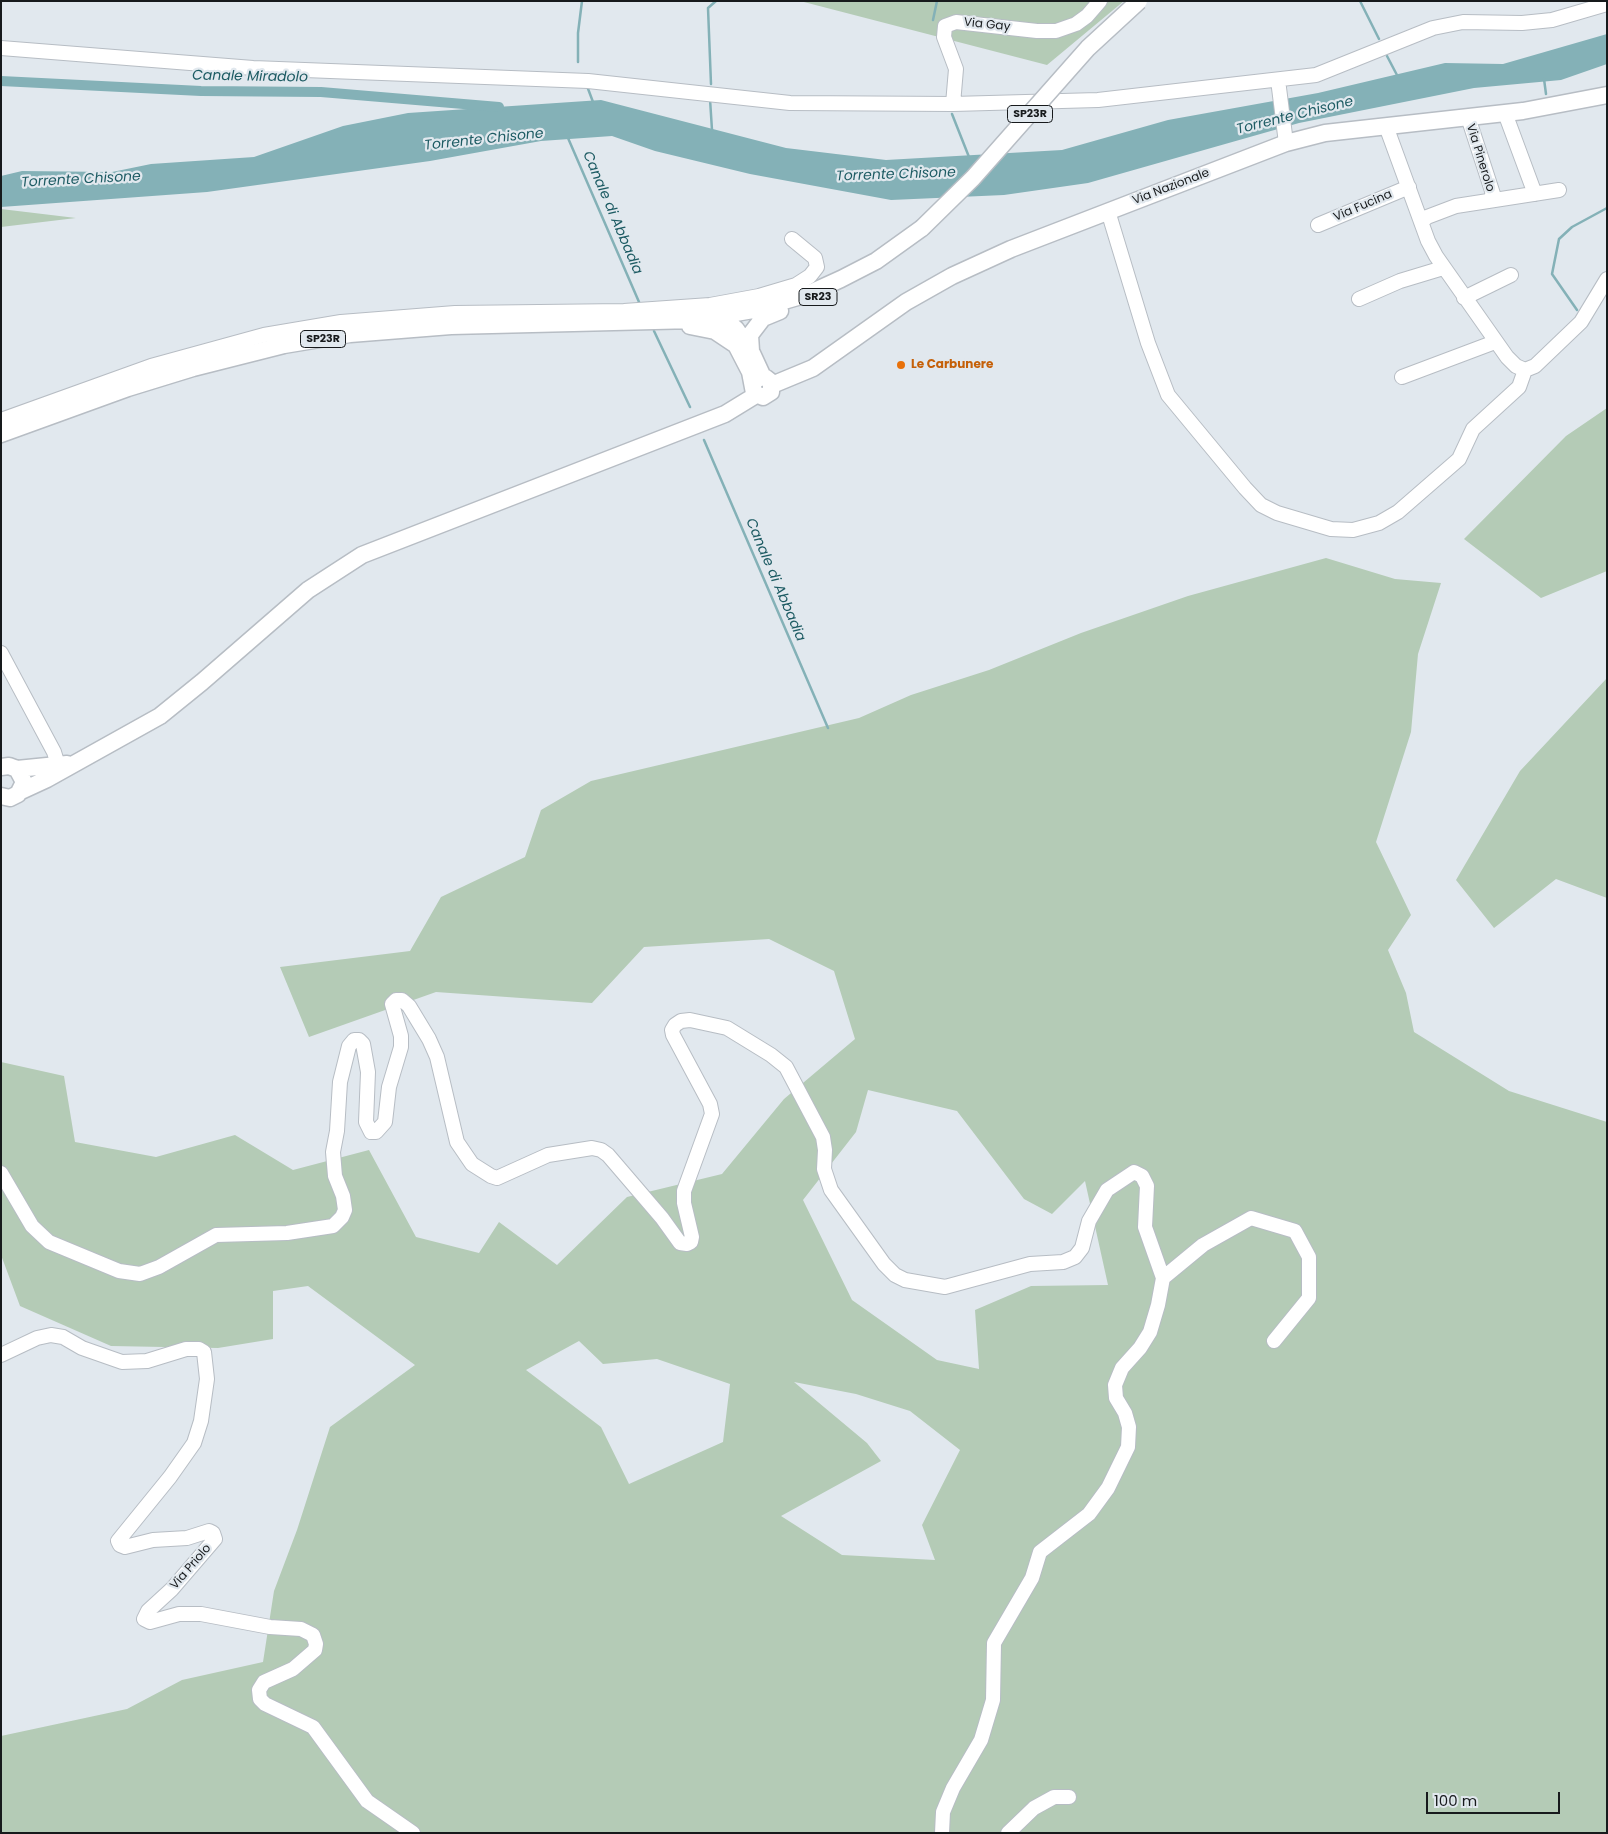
<!DOCTYPE html>
<style>
body{margin:0}
#map{position:relative;width:1608px;height:1834px;overflow:hidden;background:#e1e8ee;font-family:Poppins,sans-serif}
canvas{display:block}
.frame{position:absolute;inset:0;border:2px solid #171a1c;pointer-events:none}
.scale{position:absolute;left:1426px;top:1792px;width:134px;height:22px;box-sizing:border-box;border:2px solid #171a1c;border-top:0;padding-left:6px;font-size:15px;line-height:18px;white-space:nowrap;color:#171a1c;-webkit-text-stroke:4px #e1e8ee;paint-order:stroke}
</style>
<div id="map">
<canvas width="1608" height="1834"></canvas>
<div class="frame"></div>
<div class="scale">100 m</div>
</div>
<script>
const ctx = document.querySelector('canvas').getContext('2d');
ctx.lineJoin = 'round';
function paint(path, color) { ctx.fillStyle = color; ctx.fill(path, 'evenodd'); }
const poly = rows => new Path2D(rows.map(r => 'M' + r).join(''));
function strokePath(path, color, width, dash) { ctx.strokeStyle = color; ctx.lineWidth = width; ctx.lineCap = dash ? 'butt' : 'round'; ctx.setLineDash(dash || []); ctx.stroke(path); }
function write(font, color, halo, rows, align = 'center') {
  ctx.font = font + ' Poppins,sans-serif'; ctx.lineWidth = 4.5; ctx.setLineDash([]); ctx.textBaseline = 'middle'; ctx.strokeStyle = halo; ctx.fillStyle = color; for (const [text, x, y, turn = 0] of rows) {
    ctx.save(); ctx.translate(x, y); ctx.rotate((+turn || 0) * Math.PI / 180); ctx.textAlign = isNaN(turn) ? turn : align; if (halo) ctx.strokeText(text, 0, 0); ctx.fillText(text, 0, 0); ctx.restore();
  }
}
paint(poly([
 [800,1,1124,1,1047,65],
 [1,209,76,218,1,227],
 [1607,408,1607,571,1541,598,1464,539,1566,436],
 [1326,558,1395,579,1441,583,1418,654,1411,732,1376,842,1411,915,1388,950,1406,993,1414,1032,1509,1091,1607,1122,1607,1833,1,1833,1,1736,127,1709,182,1680,263,1662,274,1591,297,1530,330,1427,415,1365,308,1286,273,1291,273,1339,218,1348,111,1346,20,1306,1,1255,1,1062,64,1076,75,1142,156,1157,235,1135,293,1170,369,1150,416,1237,479,1253,499,1222,557,1265,627,1197,722,1174,784,1099,855,1039,834,971,769,939,644,947,592,1003,436,992,309,1037,280,967,410,951,441,897,525,857,541,810,591,781,859,718,911,695,989,670,1081,633,1188,596],
 [868,1090,957,1111,1024,1199,1052,1214,1085,1181,1108,1285,1031,1286,975,1310,979,1369,937,1360,852,1300,803,1200,856,1132],
 [579,1341,603,1364,657,1359,730,1384,723,1442,629,1484,601,1427,526,1370],
 [794,1382,856,1394,910,1411,960,1450,922,1525,935,1560,842,1555,781,1516,881,1461,867,1443],
 [1607,678,1607,898,1556,879,1494,928,1456,880,1520,771]
]), '#b4cbb6');
paint(poly([
 [1607,34,1607,64,1561,80,1474,88,1299,123,1088,183,1004,195,891,200,750,174,655,151,612,136,541,141,430,161,207,192,1,207,1,176,22,171,112,172,151,164,254,157,343,126,408,113,601,100,786,148,886,160,1062,150,1168,120,1318,93,1445,63,1503,64]
]), '#84b1b7');
strokePath(poly([
 [1360,1,1379,39],
 [933,20,937,1],
 [1387,56,1398,77],
 [578,62,578,33,582,1],
 [1544,79,1546,94],
 [711,84,708,8,716,1],
 [587,86,593,102],
 [710,99,712,130],
 [952,114,969,157],
 [568,138,639,302],
 [1577,310,1552,274,1559,239,1572,227,1607,208],
 [654,331,690,407],
 [704,440,828,728]
]), '#84b1b7', 2.5);
strokePath(poly([
 [1,81,201,91,321,92,499,107]
]), '#84b1b7', 10);
const minor = poly([
 [1,48,253,68,588,81,790,103,953,104,1098,100,1316,75,1433,28,1463,22,1522,23,1552,20,1607,4],
 [1278,80,1286,143],
 [953,104,956,69,944,37,945,26,956,22,1037,31,1056,31,1076,24,1087,16,1100,1],
 [1505,113,1535,194],
 [1468,117,1493,194,1490,199],
 [1386,126,1428,241,1436,256,1507,357,1516,366,1525,370],
 [1108,211,1148,343,1168,395,1245,488,1261,505,1277,513,1331,529,1353,530,1379,523,1398,512,1459,459,1473,429,1519,387,1525,370],
 [1421,222,1427,217,1456,206,1559,190],
 [1318,225,1409,187],
 [1464,298,1511,275],
 [1359,299,1400,281,1443,268],
 [1525,370,1535,366,1581,322,1607,279],
 [1402,377,1495,342],
 [1,420,151,366,264,335,341,322,455,313,624,311,710,305,759,296,796,285,810,276,817,267,815,258,792,239],
 [1,653,54,752,58,765],
 [1,1173,32,1226,49,1242,119,1271,140,1274,159,1267,216,1235,287,1233,333,1226,342,1217,345,1210,343,1196,335,1176,333,1152,337,1131,340,1082,349,1046,354,1040,359,1040,363,1044,368,1072,366,1122,371,1132,376,1132,385,1122,389,1087,401,1047,401,1036,392,1004,396,1000,402,1000,409,1006,429,1039,437,1057,457,1142,472,1164,491,1176,497,1178,548,1155,592,1148,601,1150,608,1155,662,1218,680,1243,687,1244,691,1242,692,1237,684,1203,684,1191,712,1114,710,1104,673,1035,672,1030,675,1025,681,1021,690,1020,727,1028,771,1055,786,1067,823,1137,825,1150,824,1169,831,1190,884,1264,895,1275,905,1280,945,1287,1030,1264,1063,1262,1075,1257,1082,1248,1089,1221,1107,1190,1134,1172,1142,1176,1147,1186,1145,1227,1163,1278,1158,1305,1150,1332,1140,1348,1122,1368,1115,1385,1116,1398,1125,1413,1129,1427,1128,1447,1108,1488,1089,1514,1040,1552,1032,1578,994,1643,993,1700,981,1740,953,1788,943,1812,942,1833],
 [1163,1278,1203,1245,1251,1218,1295,1231,1309,1257,1309,1298,1274,1341],
 [1,1355,37,1338,51,1335,63,1337,82,1348,122,1362,147,1361,186,1349,199,1349,204,1352,207,1379,201,1421,194,1443,170,1477,118,1541,120,1545,125,1547,153,1540,187,1538,209,1531,213,1533,215,1539,172,1589,148,1611,144,1619,150,1622,179,1614,201,1614,270,1627,301,1629,313,1635,316,1644,315,1650,293,1669,264,1682,259,1690,260,1699,265,1704,313,1727,367,1801,413,1833],
 [1008,1833,1034,1808,1054,1797,1069,1797]
]);
const major = poly([
 [722,317,736,329,751,351],
 [690,326,715,331,736,345,750,372,754,393,763,397,771,392,771,382,766,378,760,377,753,383],
 [763,377,751,351,750,335,763,318,780,311],
 [772,385,813,368,906,302,952,276,1011,249,1286,143,1325,133,1523,111,1607,95],
 [1,434,128,388,193,368,284,345,350,334,451,326,695,320,753,310,808,294,841,279,876,261,922,228],
 [1,767,9,766,17,769,24,782,18,794,10,798,1,796],
 [17,769,67,764],
 [21,791,47,779,160,716,202,682,308,590,362,555,725,414,756,395]
]);
strokePath(minor, '#b7bdc4', 16);
strokePath(major, '#b7bdc4', 19);
strokePath(minor, '#fff', 14);
strokePath(major, '#fff', 16);
const majorBridge = poly([
 [922,228,973,178,1088,48,1139,1]
]);
strokePath(majorBridge, '#b7bdc4', 19, []);
strokePath(majorBridge, '#fff', 16);
for (const [x, y, r, color] of [
 [901,365,5,"#e8710a"]
]) { const dot = new Path2D(); dot.arc(x, y, r, 0, 2 * Math.PI); ctx.fillStyle = color; ctx.fill(dot); strokePath(dot, '#e1e8ee', 2); }
for (const [x, y, w] of [
 [1030,114,45],
 [818,297,38],
 [323,339,45]
]) { const box = new Path2D(); box.roundRect(x - w / 2, y - 8.5, w, 17, 4); ctx.fillStyle = '#e1e8ee'; ctx.fill(box); strokePath(box, '#171a1c', 1); }
write('bold 11px', '#171a1c', null, [
 ["SP23R",1030,114],
 ["SR23",818,297],
 ["SP23R",323,339]
]);
write('12px', '#171a1c', '#e1e8ee', [
 ["Via Gay",987,25,6],
 ["Via Pinerolo",1480,158,73],
 ["Via Nazionale",1171,187,-21],
 ["Via Fucina",1363,206,-23],
 ["Via Priolo",191,1567,-49]
]);
write('bold 12px', '#c56008', '#e1e8ee', [
 ["Le Carbunere",911,365]
], 'left');
write('italic 14px', '#1d5b63', '#e1e8ee', [
 ["Canale Miradolo",250,77,1],
 ["Torrente Chisone",1295,116,-14],
 ["Torrente Chisone",484,140,-6],
 ["Torrente Chisone",896,175,-2],
 ["Torrente Chisone",81,180,-3],
 ["Canale di Abbadia",612,213,67],
 ["Canale di Abbadia",775,580,67]
]);
</script>
